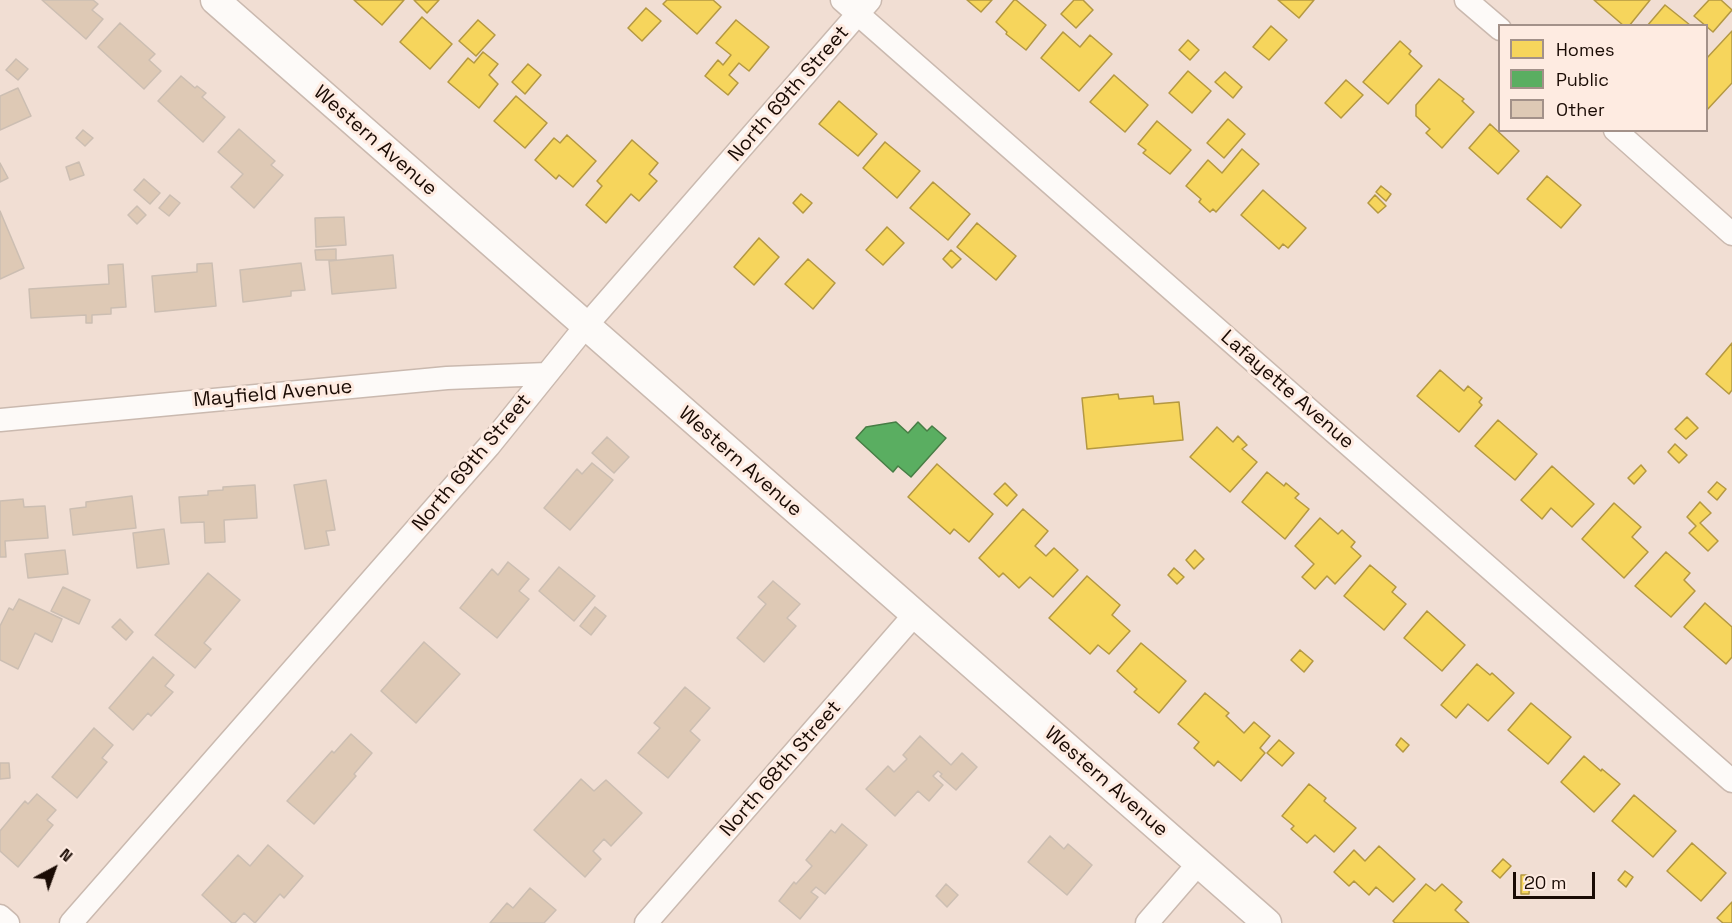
<!DOCTYPE html>
<style>
body{margin:0}
#map{position:relative;width:1732px;height:923px;overflow:hidden;background:#f1ded3;font-family:"Space Grotesk",sans-serif}
canvas{display:block}
.legend{position:absolute;left:1498px;top:24px;width:210px;height:108px;box-sizing:border-box;background:#feebe1;border:2px solid #a39189;margin:0;padding:8px 10px;list-style:none;font-size:18px;color:#1a0b04}
.legend li{display:flex;align-items:center;gap:12px;height:30px}
.legend b{width:30px;border:2px solid #a39189}
.north{position:absolute;left:24px;top:839px;width:60px;height:60px;-webkit-text-stroke:4px #feebe1;paint-order:stroke;rotate:41deg;font-size:16px;font-weight:700;line-height:24px;text-align:center;color:#1a0b04}
.north::after{content:'';display:block;margin:auto;width:21px;height:27px;background:#1a0b04;clip-path:polygon(50% 0,100% 100%,50% 72%,0 100%)}
.scale{position:absolute;left:1513px;top:872px;width:82px;height:27px;box-sizing:border-box;border:3px solid #1a0b04;border-top:0;padding-left:8px;font-size:18px;line-height:21px;white-space:nowrap;color:#1a0b04;-webkit-text-stroke:4px #feebe1;paint-order:stroke}
</style>
<div id="map">
<canvas width="1732" height="923"></canvas>
<ul class="legend">
<li><b style="height:16px;background:#f6d55c"></b>Homes</li>
<li><b style="height:16px;background:#5aae61"></b>Public</li>
<li><b style="height:16px;background:#dec9b5"></b>Other</li>
</ul>
<div class="north">N</div>
<div class="scale">20 m</div>
</div>
<script>
const ctx = document.querySelector('canvas').getContext('2d');
ctx.lineJoin = 'round';
function paint(path, color) { ctx.fillStyle = color; ctx.fill(path, 'evenodd'); }
const poly = rows => new Path2D(rows.map(r => 'M' + r).join(''));
function strokePath(path, color, width, dash) { ctx.strokeStyle = color; ctx.lineWidth = width; ctx.lineCap = dash ? 'butt' : 'round'; ctx.setLineDash(dash || []); ctx.stroke(path); }
function write(font, color, halo, rows, align = 'center') {
  ctx.font = font + ' "Space Grotesk",sans-serif'; ctx.lineWidth = 6; ctx.setLineDash([]); ctx.textBaseline = 'middle'; ctx.strokeStyle = halo; ctx.fillStyle = color; for (const [text, x, y, turn = 0] of rows) {
    ctx.save(); ctx.translate(x, y); ctx.rotate((+turn || 0) * Math.PI / 180); ctx.textAlign = isNaN(turn) ? turn : align; if (halo) ctx.strokeText(text, 0, 0); ctx.fillText(text, 0, 0); ctx.restore();
  }
}
const homes = poly([
 [354,0,404,0,382,25,354,0],
 [414,0,439,0,427,13,414,0],
 [667,0,713,0,721,7,697,34,663,4,667,0],
 [967,0,992,0,981,12,967,0],
 [1014,0,1016,0,1046,25,1026,50,1006,34,1007,32,996,22,1014,0],
 [1074,0,1083,0,1093,10,1076,28,1061,14,1074,0],
 [1278,0,1314,0,1299,18,1278,0],
 [1594,0,1650,0,1629,26,1624,26,1594,0],
 [1709,0,1721,0,1732,10,1713,32,1694,16,1709,0],
 [1665,5,1690,25,1689,26,1647,26,1665,5],
 [646,8,661,21,642,41,628,28,646,8],
 [422,17,452,44,430,69,400,42,422,17],
 [478,20,495,35,476,56,459,41,478,20],
 [736,20,769,47,749,71,739,63,729,75,738,83,728,95,705,76,718,60,723,65,731,55,716,43,736,20],
 [1271,26,1287,40,1269,60,1253,47,1271,26],
 [1732,31,1732,83,1706,111,1706,59,1732,31],
 [1063,32,1080,47,1090,35,1112,54,1079,91,1041,58,1063,32],
 [1188,40,1199,50,1190,60,1179,50,1188,40],
 [1400,41,1411,51,1409,54,1422,66,1388,104,1363,82,1400,41],
 [483,52,498,64,489,75,498,84,479,108,448,82,468,58,474,63,483,52],
 [528,64,541,75,525,94,512,82,528,64],
 [1188,71,1211,91,1192,113,1169,93,1188,71],
 [1225,72,1242,87,1233,98,1215,82,1225,72],
 [1114,75,1148,105,1125,132,1090,102,1114,75],
 [1439,79,1464,99,1462,101,1474,112,1442,148,1426,133,1430,129,1416,116,1416,105,1439,79],
 [1346,80,1363,95,1341,118,1325,103,1346,80],
 [516,96,547,123,525,148,494,121,516,96],
 [839,101,877,134,858,156,819,124,839,101],
 [1228,119,1245,134,1224,158,1207,143,1228,119],
 [1157,121,1191,150,1170,174,1143,153,1146,150,1138,144,1157,121],
 [1490,124,1519,151,1498,174,1469,148,1490,124],
 [567,135,596,161,573,187,559,175,556,179,535,160,554,138,560,143,567,135],
 [632,140,658,163,649,174,657,181,639,201,631,194,606,223,586,205,602,186,597,181,632,140],
 [885,142,920,171,897,198,863,168,885,142],
 [1242,149,1259,164,1216,212,1213,209,1210,212,1199,202,1201,199,1186,186,1208,160,1222,173,1242,149],
 [1547,176,1581,205,1561,228,1527,199,1547,176],
 [933,182,970,214,948,240,910,208,933,182],
 [1381,186,1391,194,1386,201,1376,192,1381,186],
 [1263,190,1306,228,1288,248,1283,244,1279,249,1241,215,1263,190],
 [801,194,812,203,803,213,793,203,801,194],
 [1375,195,1386,206,1378,213,1368,203,1375,195],
 [977,223,1016,256,996,280,957,247,977,223],
 [887,227,904,243,883,265,866,250,887,227],
 [759,238,779,257,754,285,734,267,759,238],
 [951,250,961,259,952,268,943,259,951,250],
 [808,259,835,283,813,309,785,284,808,259],
 [1732,343,1732,390,1729,394,1706,374,1732,343],
 [1440,370,1464,391,1468,386,1482,398,1479,402,1482,405,1459,432,1417,396,1440,370],
 [1118,394,1119,399,1153,396,1154,404,1179,402,1183,440,1087,449,1082,398,1118,394],
 [1687,417,1698,428,1686,439,1675,429,1687,417],
 [1498,420,1537,454,1515,480,1475,446,1498,420],
 [1217,427,1233,442,1238,436,1247,445,1242,449,1257,462,1230,492,1190,457,1217,427],
 [1675,444,1687,455,1679,463,1668,452,1675,444],
 [937,464,993,514,969,542,954,529,950,534,908,497,937,464],
 [1641,465,1646,471,1634,484,1628,478,1641,465],
 [1552,466,1594,504,1572,527,1551,508,1542,519,1521,500,1552,466],
 [1267,472,1284,486,1286,483,1299,494,1295,498,1309,509,1285,539,1242,502,1267,472],
 [1717,482,1726,489,1717,500,1708,492,1717,482],
 [1005,483,1017,495,1007,506,994,494,1005,483],
 [1700,502,1711,513,1700,523,1718,541,1708,551,1689,533,1696,526,1687,517,1700,502],
 [1614,503,1641,527,1632,537,1648,552,1624,578,1582,539,1614,503],
 [1023,509,1048,531,1035,546,1046,556,1054,548,1078,570,1053,597,1030,577,1019,588,1003,573,999,577,979,558,1023,509],
 [1320,518,1338,534,1342,530,1355,542,1351,547,1361,556,1335,584,1327,576,1315,589,1302,577,1314,564,1295,546,1320,518],
 [1195,550,1204,559,1194,569,1186,560,1195,550],
 [1666,552,1690,573,1684,580,1695,591,1671,617,1635,586,1666,552],
 [1370,565,1396,587,1392,592,1406,604,1384,630,1344,596,1370,565],
 [1174,568,1184,577,1177,584,1168,575,1174,568],
 [1087,576,1120,605,1112,615,1130,631,1109,654,1098,645,1090,654,1049,618,1087,576],
 [1705,603,1732,627,1732,657,1726,664,1684,627,1705,603],
 [1427,611,1465,645,1442,671,1404,638,1427,611],
 [1141,643,1186,681,1159,713,1134,692,1137,689,1117,671,1141,643],
 [1300,650,1313,661,1304,672,1291,660,1300,650],
 [1477,664,1490,675,1492,673,1514,693,1488,721,1468,704,1456,718,1441,705,1477,664],
 [1205,693,1229,713,1226,716,1244,733,1254,722,1270,736,1260,748,1265,753,1241,781,1218,761,1214,766,1194,748,1199,742,1178,724,1205,693],
 [1531,703,1571,737,1548,764,1508,730,1531,703],
 [1401,738,1409,745,1403,752,1396,745,1401,738],
 [1279,740,1294,753,1282,766,1267,753,1279,740],
 [1584,756,1601,771,1602,769,1620,784,1594,812,1561,782,1584,756],
 [1309,784,1326,798,1324,801,1356,828,1334,852,1315,835,1307,843,1291,829,1294,826,1282,816,1309,784],
 [1634,795,1676,831,1653,857,1612,821,1634,795],
 [1692,843,1726,873,1701,901,1667,871,1692,843],
 [1379,846,1415,879,1393,902,1376,887,1369,895,1354,881,1349,886,1334,872,1354,850,1365,861,1379,846],
 [1503,859,1511,866,1500,878,1492,871,1503,859],
 [1625,871,1633,877,1626,887,1618,880,1625,871],
 [1521,875,1530,875,1529,894,1521,894,1521,875],
 [1426,884,1435,891,1442,884,1462,902,1455,910,1469,923,1395,923,1393,921,1426,884],
 [1732,902,1732,923,1723,923,1717,918,1732,902]
]);
paint(homes, '#f6d55c');
strokePath(homes, '#b49842', 1.5);
const public = poly([
 [896,422,908,433,918,422,927,431,932,426,946,438,911,477,898,466,893,472,856,438,866,427,896,422]
]);
paint(public, '#5aae61');
strokePath(public, '#477d45', 1.5);
const building = poly([
 [42,0,93,0,98,4,92,10,103,19,86,39,42,0],
 [120,23,155,54,149,60,161,71,144,89,98,47,120,23],
 [16,59,28,69,18,80,6,70,16,59],
 [181,76,195,88,197,86,206,93,202,97,225,117,203,142,158,101,181,76],
 [18,88,31,116,0,130,0,96,18,88],
 [239,129,275,161,271,165,283,175,254,208,231,187,243,174,218,152,239,129],
 [83,130,93,138,85,146,76,138,83,130],
 [79,162,84,175,70,180,66,167,79,162],
 [0,163,8,178,0,182,0,163],
 [144,179,160,193,150,204,134,190,144,179],
 [170,195,180,203,169,216,159,208,170,195],
 [137,206,146,215,137,224,128,215,137,206],
 [0,211,24,268,0,279,0,211],
 [344,217,346,245,316,247,315,218,344,217],
 [336,249,336,260,316,260,315,250,336,249],
 [393,255,396,288,332,294,329,261,393,255],
 [212,263,216,306,155,312,152,276,197,272,197,264,212,263],
 [301,263,305,290,291,291,291,296,243,302,240,270,301,263],
 [123,264,126,307,111,308,111,314,92,315,92,323,86,323,86,315,31,318,29,289,109,284,108,265,123,264],
 [607,437,629,457,614,473,592,453,607,437],
 [592,463,613,480,570,530,544,508,577,469,582,474,592,463],
 [326,480,335,530,326,531,329,545,305,549,294,485,326,480],
 [255,485,257,518,224,520,225,542,205,543,204,522,181,523,179,497,208,495,208,491,223,490,223,487,255,485],
 [132,496,136,528,73,535,70,509,86,507,86,502,132,496],
 [23,499,24,507,45,506,48,538,5,541,6,557,0,557,0,501,23,499],
 [164,529,169,564,137,568,133,533,164,529],
 [65,550,68,574,28,578,25,554,65,550],
 [508,562,529,579,519,591,529,599,497,638,460,608,492,569,498,575,508,562],
 [559,567,595,596,574,621,539,591,559,567],
 [208,573,240,600,204,643,211,649,195,668,155,635,208,573],
 [773,581,800,604,787,618,796,626,764,662,737,638,766,604,758,597,773,581],
 [63,587,90,600,79,624,51,611,63,587],
 [19,599,62,619,52,642,35,633,18,669,0,660,0,626,9,608,13,610,19,599],
 [595,607,606,616,591,635,580,626,595,607],
 [120,619,133,632,126,640,112,627,120,619],
 [424,642,460,674,416,723,381,691,424,642],
 [153,657,174,675,165,686,173,692,151,716,148,713,133,730,109,708,153,657],
 [685,687,710,708,690,731,700,740,668,778,638,753,660,728,654,723,685,687],
 [94,728,113,745,102,758,107,762,77,798,52,777,94,728],
 [351,734,372,753,354,774,356,776,314,824,287,801,332,751,334,753,351,734],
 [920,736,951,765,962,753,977,767,956,790,940,776,942,774,938,771,933,776,943,785,929,801,918,791,895,816,866,789,888,766,894,772,907,759,903,755,920,736],
 [0,763,9,763,10,778,0,779,0,763],
 [581,779,594,791,606,780,642,813,611,846,604,839,593,851,601,859,585,877,534,830,581,779],
 [37,794,56,810,47,820,53,825,18,867,0,851,0,831,25,801,28,804,37,794],
 [842,824,867,845,825,894,816,887,811,892,818,897,800,919,779,901,794,882,796,884,812,866,806,860,831,830,835,833,842,824],
 [1050,836,1064,849,1068,844,1092,865,1067,895,1028,862,1050,836],
 [268,845,303,876,284,898,280,894,255,923,244,913,235,923,232,923,202,895,238,855,250,866,268,845],
 [946,884,958,895,947,907,936,896,946,884],
 [530,888,556,910,544,923,490,923,507,903,513,908,530,888]
]);
paint(building, '#dec9b5');
strokePath(building, '#ccbeb2', 1.5);
const minor = poly([
 [842,0,1732,781],
 [1466,0,1500,29],
 [1615,130,1732,234],
 [0,420,447,378,547,374],
 [0,916,8,923],
 [71,923,489,446,585,327,870,0],
 [646,923,915,614],
 [1147,923,1198,864]
]);
const tertiary = poly([
 [215,0,1267,923]
]);
strokePath(minor, '#cab9af', 25);
strokePath(tertiary, '#cab9af', 31);
strokePath(minor, '#fdfaf8', 22);
strokePath(tertiary, '#fdfaf8', 28);
write('20px', '#1a0b04', '#feebe1', [
 ["North 69th Street",789,94,-49],
 ["Western Avenue",375,141,41],
 ["Lafayette Avenue",1287,390,41],
 ["Mayfield Avenue",273,394,-5],
 ["Western Avenue",740,462,41],
 ["North 69th Street",472,463,-50],
 ["North 68th Street",781,769,-49],
 ["Western Avenue",1106,782,41]
]);
</script>
